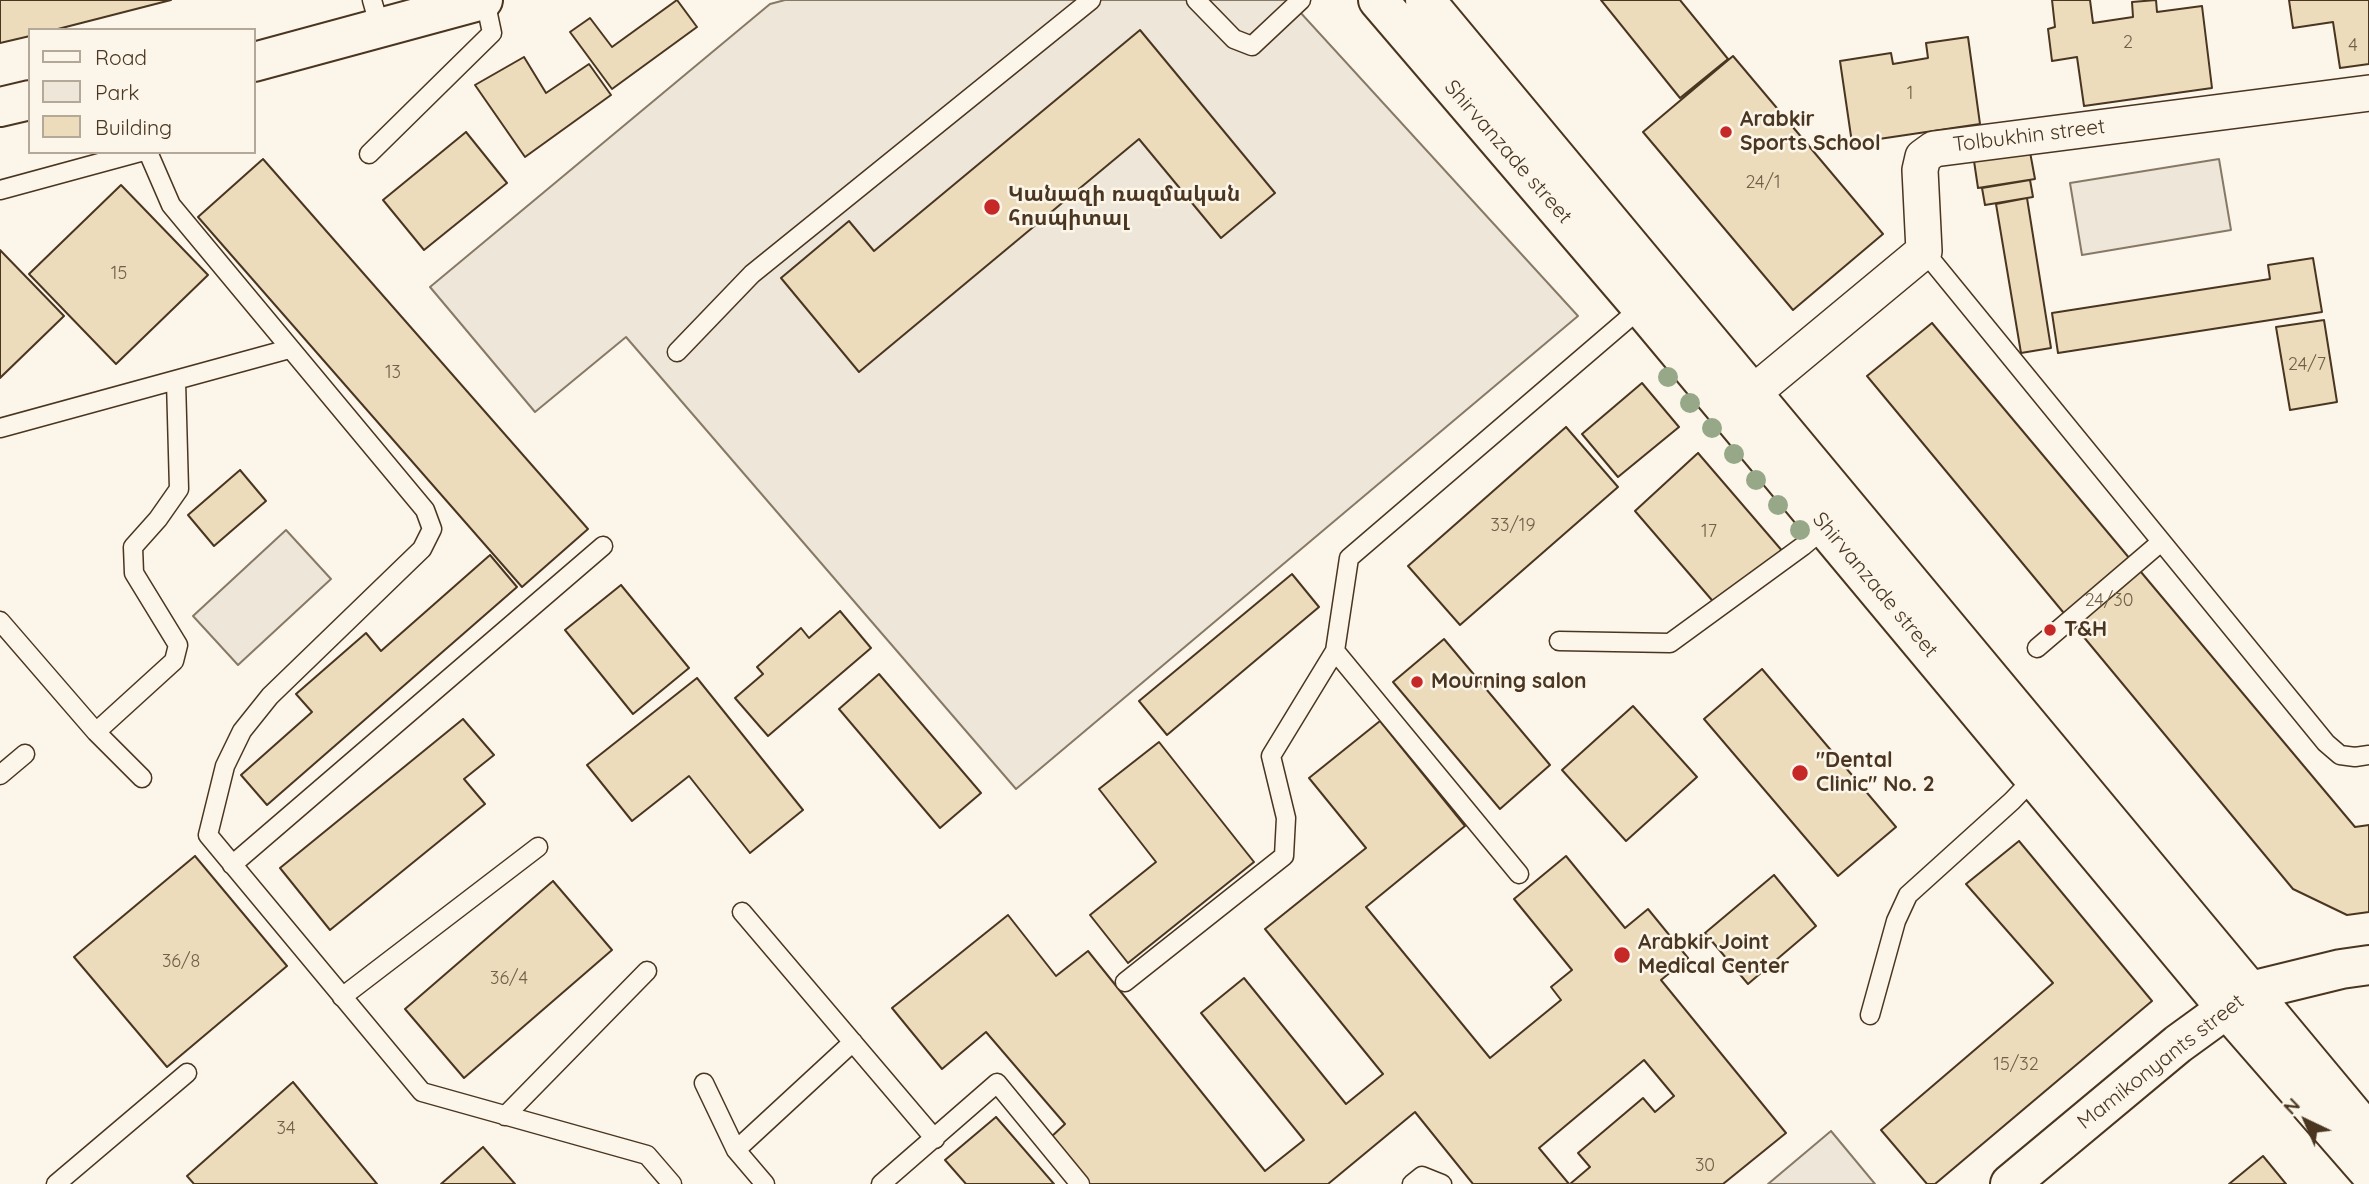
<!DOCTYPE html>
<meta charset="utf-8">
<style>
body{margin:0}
#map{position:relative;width:2369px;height:1184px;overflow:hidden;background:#fbf6e9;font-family:Quicksand,sans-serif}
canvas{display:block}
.legend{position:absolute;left:28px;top:28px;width:228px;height:126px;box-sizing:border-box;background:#fbf6e9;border:2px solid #b4a999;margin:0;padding:9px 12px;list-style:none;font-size:21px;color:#4a3520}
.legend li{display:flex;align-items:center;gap:14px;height:35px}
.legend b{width:35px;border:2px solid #b4a999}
.north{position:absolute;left:2271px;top:1086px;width:70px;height:70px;-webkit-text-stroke:5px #fbf6e9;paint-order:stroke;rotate:316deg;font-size:19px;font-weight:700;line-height:28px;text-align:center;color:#4a3520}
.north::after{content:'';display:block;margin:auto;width:24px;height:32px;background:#4a3520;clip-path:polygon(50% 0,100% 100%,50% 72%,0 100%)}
</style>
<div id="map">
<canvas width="2369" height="1184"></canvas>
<ul class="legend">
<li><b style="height:9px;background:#fbf6e9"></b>Road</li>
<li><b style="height:19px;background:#ede6d9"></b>Park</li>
<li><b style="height:19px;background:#ecdcbc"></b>Building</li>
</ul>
<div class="north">N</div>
</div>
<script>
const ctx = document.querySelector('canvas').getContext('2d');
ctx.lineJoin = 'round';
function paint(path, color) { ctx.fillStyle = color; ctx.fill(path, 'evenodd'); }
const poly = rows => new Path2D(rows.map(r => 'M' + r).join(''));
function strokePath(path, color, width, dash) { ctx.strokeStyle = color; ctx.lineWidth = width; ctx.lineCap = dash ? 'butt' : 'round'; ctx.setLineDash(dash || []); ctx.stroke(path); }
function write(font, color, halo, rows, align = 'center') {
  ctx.font = font + ' Quicksand,"Noto Sans Armenian",sans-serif'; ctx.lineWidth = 5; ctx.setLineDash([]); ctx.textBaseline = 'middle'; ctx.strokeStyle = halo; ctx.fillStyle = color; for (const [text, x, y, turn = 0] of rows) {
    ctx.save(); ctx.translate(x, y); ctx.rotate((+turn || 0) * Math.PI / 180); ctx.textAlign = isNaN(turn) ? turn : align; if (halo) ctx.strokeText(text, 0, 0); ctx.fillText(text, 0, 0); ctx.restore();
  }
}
const green = poly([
 [785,0,1289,0,1578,316,1016,789,626,337,535,412,430,287,770,4,785,0],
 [2219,159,2231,230,2082,255,2070,183,2219,159],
 [286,530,331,579,238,665,193,616,286,530],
 [1831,1131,1875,1184,1768,1184,1831,1131]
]);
paint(green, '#ede6d9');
strokePath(green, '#887966', 2);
const building = poly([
 [0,0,171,0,54,30,30,30,30,36,0,43,0,0],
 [677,0,697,27,612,89,570,32,590,18,612,47,677,0],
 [1601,0,1680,0,1728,59,1680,98,1601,0],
 [2052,0,2090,0,2093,23,2133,17,2132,2,2156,0,2157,12,2202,6,2212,88,2084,106,2077,57,2052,61,2048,29,2055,27,2052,0],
 [2289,0,2369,0,2369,64,2340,68,2333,22,2293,28,2289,0],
 [1140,30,1275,193,1221,238,1139,139,859,372,781,278,849,221,874,251,1140,30],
 [1968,37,1980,124,1852,143,1840,61,1891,53,1893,64,1928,58,1926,43,1968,37],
 [1733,56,1883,234,1793,310,1643,132,1733,56],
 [524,57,546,93,589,64,611,95,525,157,475,85,524,57],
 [466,132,507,183,424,250,383,200,466,132],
 [2030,152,2035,179,1978,188,1974,161,2030,152],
 [263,159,588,529,522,587,198,217,263,159],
 [2030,180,2033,197,1985,205,1982,188,2030,180],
 [121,185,208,275,116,364,29,274,121,185],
 [2027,198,2051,348,2021,353,1996,204,2027,198],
 [0,250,64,316,0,378,0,250],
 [2313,258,2322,312,2058,353,2052,313,2270,279,2268,265,2313,258],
 [2324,320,2337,402,2290,410,2276,327,2324,320],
 [1932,323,2355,827,2369,825,2369,912,2347,915,2293,889,1867,376,1932,323],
 [1642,383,1679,427,1618,477,1582,434,1642,383],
 [1566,427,1618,487,1460,625,1408,566,1566,427],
 [1698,453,1784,553,1717,606,1635,511,1698,453],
 [240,470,266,501,214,546,188,515,240,470],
 [490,555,517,587,267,805,241,775,312,712,296,694,366,633,381,651,490,555],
 [1292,574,1319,607,1167,735,1139,701,1292,574],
 [621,585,689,668,633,714,565,630,621,585],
 [840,611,871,648,768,736,735,698,763,674,757,667,801,628,809,638,840,611],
 [1444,639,1550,765,1500,809,1393,682,1444,639],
 [1762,669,1896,827,1838,876,1704,719,1762,669],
 [879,674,981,793,940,828,839,709,879,674],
 [697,678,803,810,750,853,689,776,632,821,587,765,697,678],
 [1633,706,1697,777,1626,841,1562,770,1633,706],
 [463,719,494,755,464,779,485,804,330,930,280,868,463,719],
 [1380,721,1465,826,1366,907,1490,1058,1561,1000,1551,987,1572,970,1514,899,1566,856,1625,928,1648,909,1688,958,1661,980,1786,1133,1723,1184,1570,1184,1590,1167,1578,1153,1643,1098,1655,1112,1674,1096,1644,1060,1539,1148,1569,1184,1473,1184,1415,1112,1328,1184,1088,1184,1050,1138,1065,1124,986,1032,942,1069,892,1008,1008,915,1056,976,1088,951,1265,1171,1304,1140,1201,1013,1244,978,1346,1104,1383,1074,1265,929,1366,848,1309,778,1380,721],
 [1159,742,1254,862,1128,963,1090,915,1156,862,1099,789,1159,742],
 [2019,841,2152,1001,1935,1184,1927,1184,1881,1130,2053,983,1966,884,2019,841],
 [195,856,287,966,167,1067,74,957,195,856],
 [1774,875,1816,926,1748,984,1705,933,1774,875],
 [553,881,612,950,464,1078,405,1009,553,881],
 [293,1082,377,1184,194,1184,187,1176,293,1082],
 [996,1117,1054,1184,966,1184,945,1160,996,1117],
 [483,1147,515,1184,441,1184,483,1147],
 [2263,1156,2286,1184,2229,1184,2263,1156]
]);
paint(building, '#ecdcbc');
strokePath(building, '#4a3520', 2);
const service = poly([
 [372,0,380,28],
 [1196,0,1234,39,1252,46,1301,0],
 [148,152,171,205,425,510,432,529,422,549,270,696,242,731,225,766,208,835,422,1092,647,1155,672,1184],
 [369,154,492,33,485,0],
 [0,190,140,152],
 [1924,251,2326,743,2340,755,2355,757,2369,755],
 [677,352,752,274,1091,0],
 [0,428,289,349],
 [0,621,96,732,142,778],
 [1559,641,1670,643,1803,546,1827,526],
 [2037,648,2161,542],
 [1335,651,1519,874],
 [96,732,174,661,178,645,134,573,133,547,158,519,179,489,176,381],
 [0,775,25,754],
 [232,865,603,546],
 [742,912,935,1139],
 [1125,982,1284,856,1286,818,1271,756,1335,651,1349,558,1644,305],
 [342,997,538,847],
 [1870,1015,1896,921,1908,895,2012,801,2035,777],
 [704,1083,736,1150,765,1184],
 [505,1116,647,971],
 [736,1150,853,1042],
 [56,1184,187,1073],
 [881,1184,997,1083,1080,1184],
 [1412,1184,1422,1176,1442,1184]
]);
const minor = poly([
 [1753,393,1924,251,1920,170,1923,157,1934,149,2369,93]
]);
const tertiary = poly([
 [1378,0,1641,307,2226,1008,2369,1172],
 [1425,0,2369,1134],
 [254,62,483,0],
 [0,107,30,100],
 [2010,1184,2178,1044,2251,991,2341,969,2369,965]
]);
strokePath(service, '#4a3520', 21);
strokePath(minor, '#4a3520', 38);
strokePath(tertiary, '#4a3520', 42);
strokePath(service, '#fbf6e9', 18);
strokePath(minor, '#fbf6e9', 35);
strokePath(tertiary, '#fbf6e9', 38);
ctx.fillStyle = '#96a887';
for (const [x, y] of [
 [1668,377],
 [1690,403],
 [1712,428],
 [1734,454],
 [1756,480],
 [1778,505],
 [1800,530]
]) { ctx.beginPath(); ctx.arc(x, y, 10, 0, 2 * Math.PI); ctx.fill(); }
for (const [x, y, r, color] of [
 [1726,132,7,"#c62828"],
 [992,207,9,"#c62828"],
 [2050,630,7,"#c62828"],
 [1417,682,7,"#c62828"],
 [1800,773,9,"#c62828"],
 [1622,955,9,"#c62828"]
]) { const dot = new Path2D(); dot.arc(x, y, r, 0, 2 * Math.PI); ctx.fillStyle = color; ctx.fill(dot); strokePath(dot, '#fbf6e9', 2.5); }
write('18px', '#725f47', null, [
 ["2",2128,43],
 ["4",2353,46],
 ["1",1910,94],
 ["24/1",1763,183],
 ["15",119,274],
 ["24/7",2307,365],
 ["13",393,373],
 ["33/19",1513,526],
 ["17",1709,532],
 ["24/30",2109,601],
 ["36/8",181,962],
 ["36/4",509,979],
 ["15/32",2016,1065],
 ["34",286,1129],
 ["30",1705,1166]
]);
write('bold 21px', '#4a3520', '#fbf6e9', [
 ["Arabkir",1740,120],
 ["Sports School",1740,144],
 ["Կանազի ռազմական",1008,195],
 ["հոսպիտալ",1008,219],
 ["T&H",2064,630],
 ["Mourning salon",1431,682],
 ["\"Dental",1816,761],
 ["Clinic\" No. 2",1816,785],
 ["Arabkir Joint",1638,943],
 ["Medical Center",1638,967]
], 'left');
write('21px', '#4a3520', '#fbf6e9', [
 ["Tolbukhin street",2029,136,-7],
 ["Shirvanzade street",1508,152,49],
 ["Shirvanzade street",1875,585,50],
 ["Mamikonyants street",2161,1062,-38]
]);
</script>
